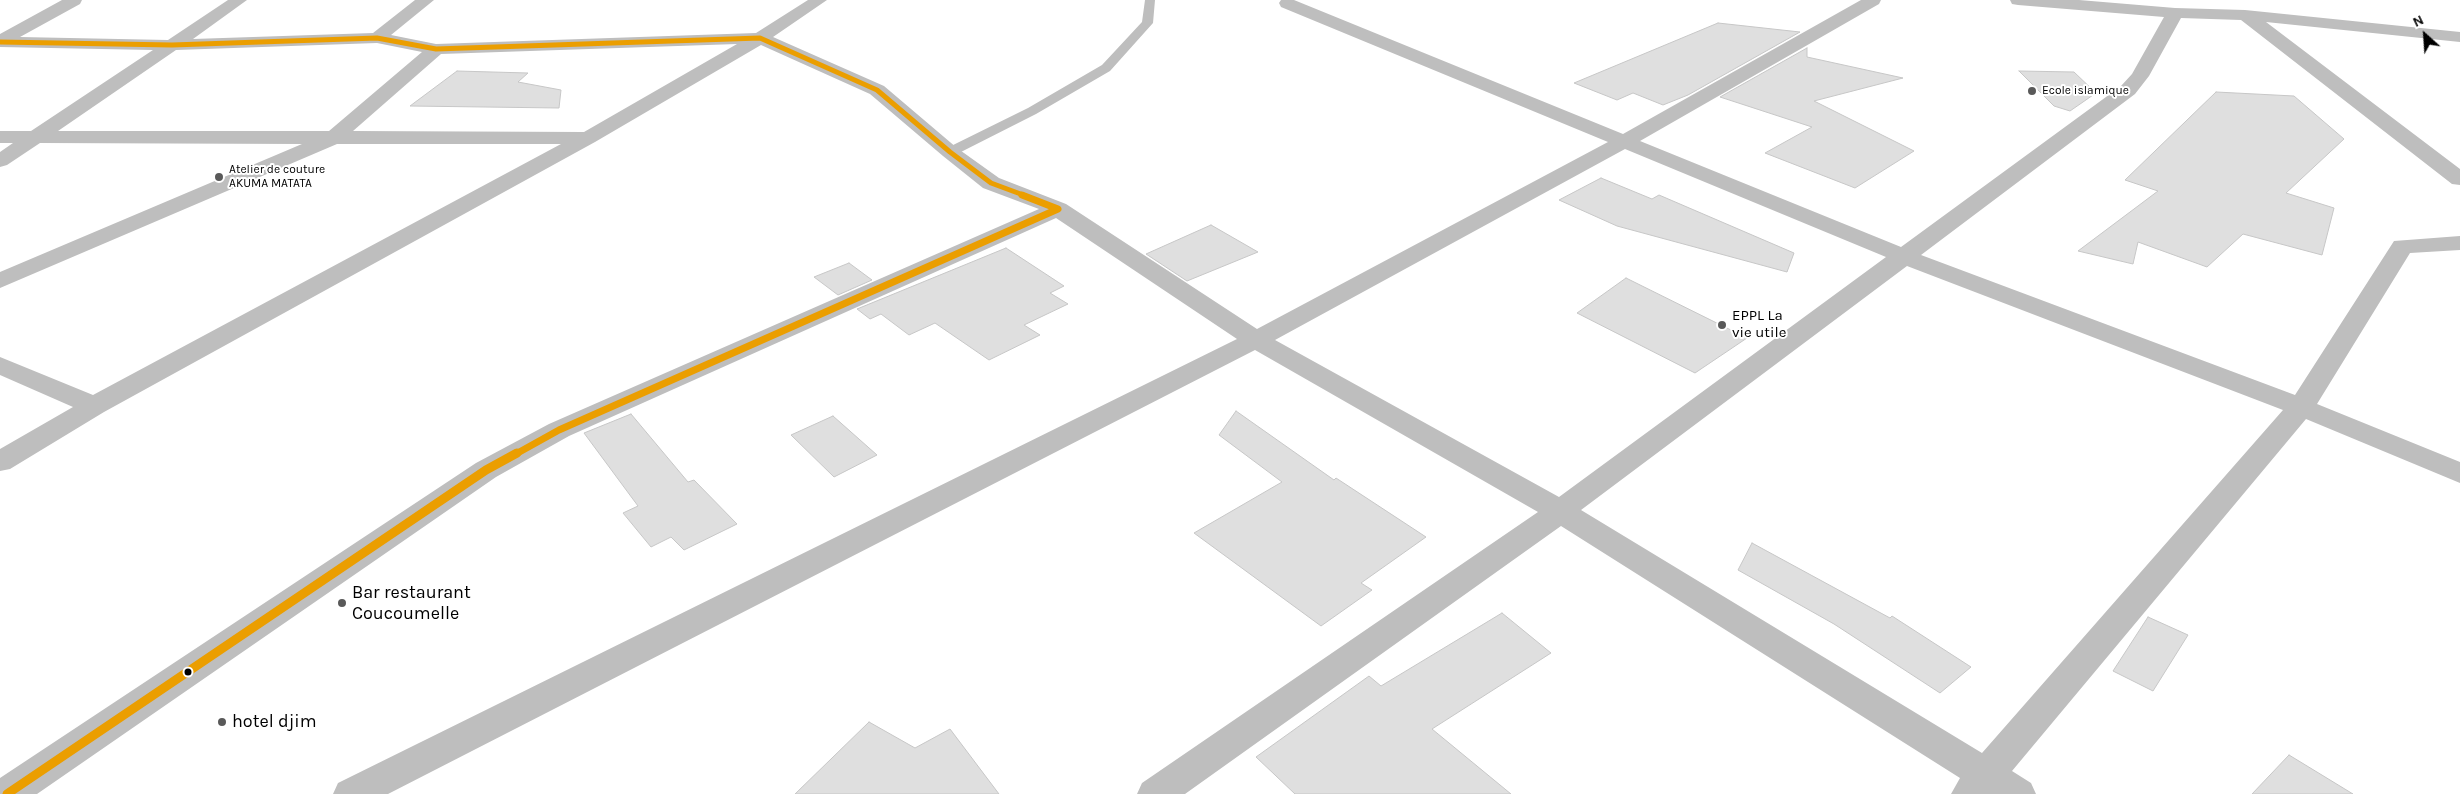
<!DOCTYPE html>
<style>
body{margin:0}
#map{position:relative;width:2460px;height:794px;overflow:hidden;background:#fff;font-family:Karla,sans-serif}
canvas{display:block}
.north{position:absolute;left:2400px;top:10px;width:50px;height:50px;-webkit-text-stroke:4px #fff;paint-order:stroke;rotate:334deg;font-size:14px;font-weight:700;line-height:20px;text-align:center;color:#000}
.north::after{content:'';display:block;margin:auto;width:18px;height:22px;background:#000;clip-path:polygon(50% 0,100% 100%,50% 72%,0 100%)}
</style>
<div id="map">
<canvas width="2460" height="794"></canvas>
<div class="north">N</div>
</div>
<script>
const ctx = document.querySelector('canvas').getContext('2d');
ctx.lineJoin = 'round';
function paint(path, color) { ctx.fillStyle = color; ctx.fill(path, 'evenodd'); }
const poly = rows => new Path2D(rows.map(r => 'M' + r).join(''));
function strokePath(path, color, width, dash) { ctx.strokeStyle = color; ctx.lineWidth = width; ctx.lineCap = dash ? 'butt' : 'round'; ctx.setLineDash(dash || []); ctx.stroke(path); }
function write(font, color, halo, rows, align = 'center') {
  ctx.font = font + ' Karla,sans-serif'; ctx.lineWidth = 4; ctx.setLineDash([]); ctx.textBaseline = 'middle'; ctx.strokeStyle = halo; ctx.fillStyle = color; for (const [text, x, y, turn = 0] of rows) {
    ctx.save(); ctx.translate(x, y); ctx.rotate((+turn || 0) * Math.PI / 180); ctx.textAlign = isNaN(turn) ? turn : align; if (halo) ctx.strokeText(text, 0, 0); ctx.fillText(text, 0, 0); ctx.restore();
  }
}
const building = poly([
 [1718,23,1800,32,1688,95,1663,105,1633,93,1617,100,1574,83,1718,23],
 [1807,48,1807,57,1903,78,1814,101,1914,151,1855,188,1765,153,1812,127,1720,97,1807,48],
 [457,71,528,73,518,82,561,90,559,108,410,106,457,71],
 [2019,71,2074,72,2096,93,2070,111,2054,106,2019,71],
 [2216,92,2294,96,2344,139,2286,193,2334,208,2322,255,2243,234,2207,267,2138,242,2133,264,2078,251,2158,191,2125,180,2216,92],
 [1601,178,1652,199,1659,195,1794,253,1787,272,1617,226,1559,200,1601,178],
 [1211,225,1258,252,1187,281,1146,254,1211,225],
 [1006,248,1064,286,1050,293,1068,304,1024,325,1040,335,989,360,935,323,909,335,881,314,870,319,857,309,1006,248],
 [849,263,872,280,838,295,814,277,849,263],
 [1626,278,1747,338,1695,373,1577,313,1626,278],
 [1236,411,1334,480,1336,478,1426,537,1361,583,1372,590,1321,626,1194,533,1282,482,1219,435,1236,411],
 [631,414,688,482,694,480,737,524,684,550,671,537,651,547,623,513,638,506,584,433,631,414],
 [833,416,877,455,834,477,791,435,833,416],
 [1752,543,1890,618,1892,616,1971,667,1940,693,1834,624,1738,570,1752,543],
 [1502,613,1551,653,1432,729,1511,794,1295,794,1256,757,1369,676,1381,686,1502,613],
 [2148,617,2188,635,2153,691,2113,671,2148,617],
 [869,722,915,748,950,729,999,794,795,794,869,722],
 [2289,755,2353,794,2252,794,2289,755]
]);
paint(building, '#dfdfdf');
strokePath(building, '#c7c7c7', 1);
paint(poly([
 [1145,0,1155,0,1153,23,1110,71,1036,114,955,155,945,155,943,152,945,149,1028,108,1102,65,1142,22,1145,0]
]), '#bebebe');
paint(poly([
 [62,0,82,0,80,4,20,37,168,40,228,0,247,0,193,39,373,33,415,0,434,0,391,35,436,44,756,33,808,0,827,0,773,37,884,86,957,148,999,178,1066,204,1257,329,1608,142,1281,7,1279,3,1281,0,1294,0,1623,134,1861,0,1881,0,1879,4,1640,141,1901,247,2121,86,2132,74,2164,17,2018,5,2012,4,2010,0,2079,0,2175,8,2245,10,2460,32,2460,42,2266,22,2460,169,2460,185,2452,184,2241,20,2181,18,2149,76,2135,94,1921,255,2295,395,2394,241,2460,236,2460,250,2410,253,2317,404,2460,462,2460,483,2306,419,2012,771,2031,783,2036,794,1951,794,1960,778,1561,526,1185,794,1137,794,1142,783,1538,512,1255,350,388,794,333,794,338,783,1237,339,1056,218,569,436,496,477,37,794,0,794,0,778,476,463,549,424,1039,209,983,188,943,156,870,94,761,45,595,142,104,412,10,469,0,471,0,449,73,407,0,375,0,357,93,395,561,144,337,144,0,288,0,272,302,144,40,143,7,165,0,167,0,152,13,143,0,143,0,131,31,131,153,50,0,47,0,34,62,0],
 [377,43,422,52,329,131,58,131,176,50,377,43],
 [737,44,584,132,353,131,441,54,737,44],
 [1625,149,1886,257,1559,497,1275,340,1625,149],
 [1907,266,2283,410,1982,753,1581,510,1907,266]
]), '#bebebe');
strokePath(poly([
 [0,42,172,45,377,38,436,49,760,38,877,90,950,152,991,183,1026,196]
]), '#eb9e00', 5);
strokePath(poly([
 [514,455,559,430,1058,209,1022,195]
]), '#eb9e00', 7);
strokePath(poly([
 [7,794,486,470,517,453]
]), '#eb9e00', 9);
for (const [x, y, r, color] of [
 [2032,91,5,"#595959"],
 [219,177,5,"#595959"],
 [1722,325,5,"#595959"],
 [342,603,5,"#595959"],
 [188,672,4.5,"#000"],
 [222,722,5,"#595959"]
]) { const dot = new Path2D(); dot.arc(x, y, r, 0, 2 * Math.PI); ctx.fillStyle = color; ctx.fill(dot); strokePath(dot, '#fff', 2); }
write('12px', '#000', '#fff', [
 ["Ecole islamique",2042,91],
 ["Atelier de couture",229,170],
 ["AKUMA MATATA",229,184]
], 'left');
write('15px', '#000', '#fff', [
 ["EPPL La",1732,316],
 ["vie utile",1732,333]
], 'left');
write('18px', '#000', '#fff', [
 ["Bar restaurant",352,593],
 ["Coucoumelle",352,614],
 ["hotel djim",232,722]
], 'left');
</script>
